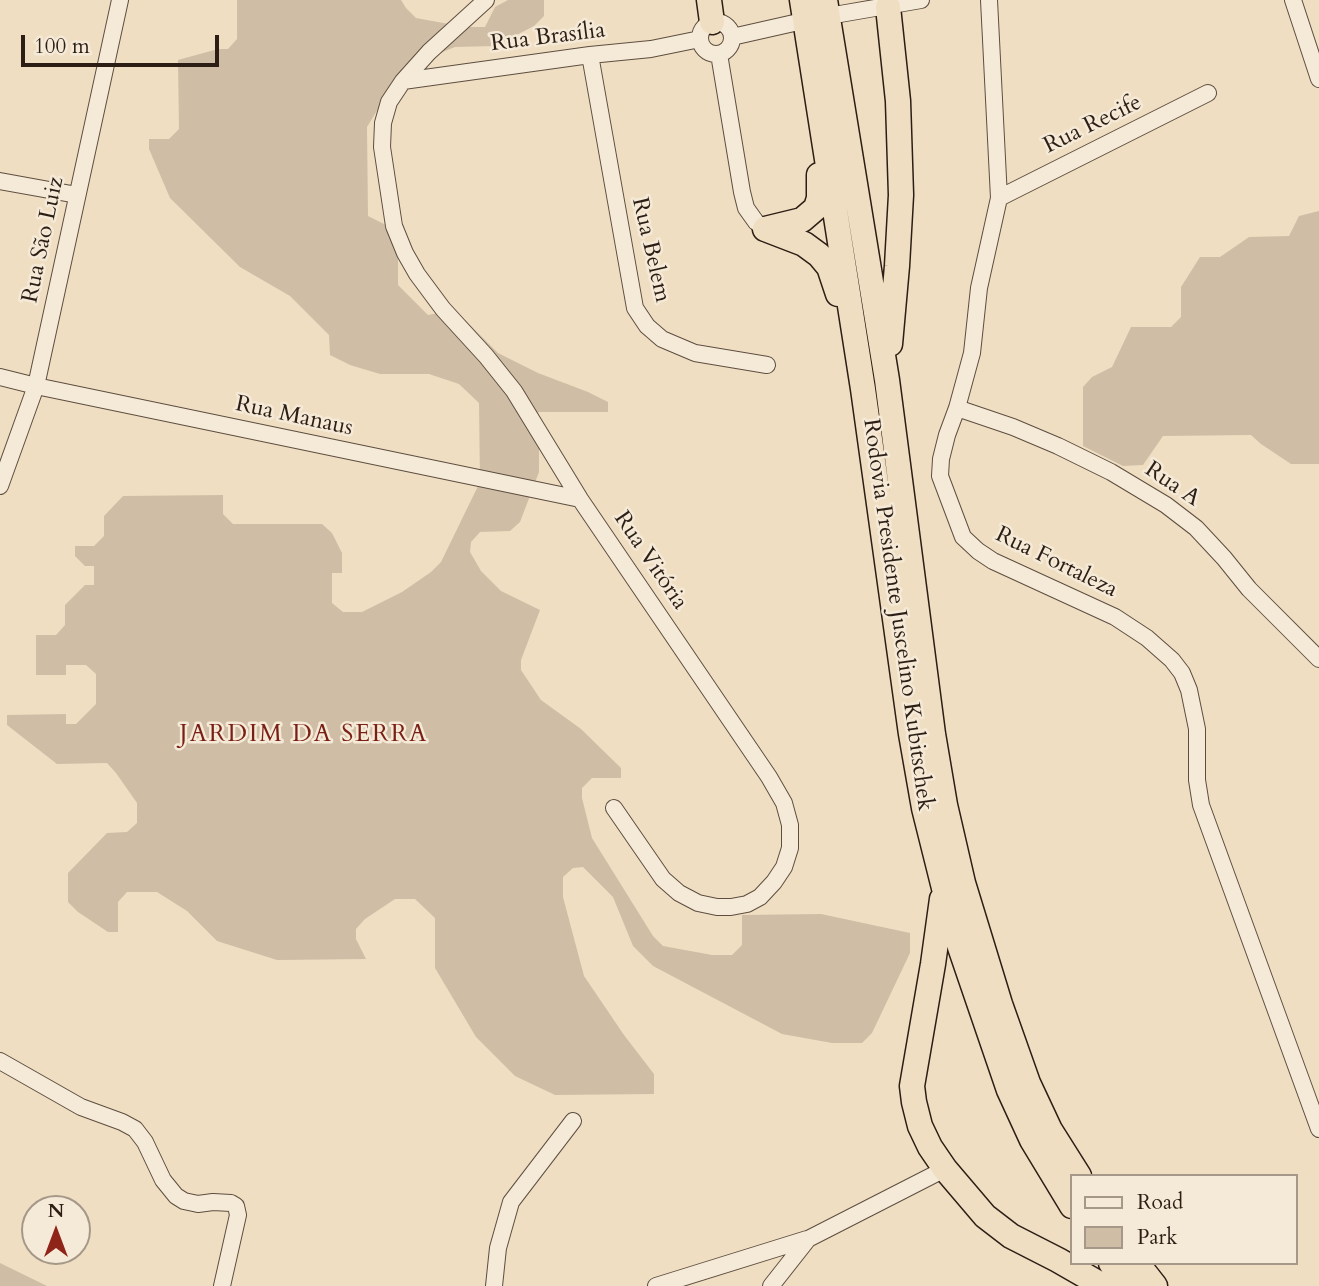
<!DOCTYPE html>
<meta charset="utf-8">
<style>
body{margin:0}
#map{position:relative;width:1319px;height:1286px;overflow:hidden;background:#f0dec2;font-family:Cardo,serif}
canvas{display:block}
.legend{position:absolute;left:1070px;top:1174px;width:228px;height:91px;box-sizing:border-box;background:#f5ead7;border:2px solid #a59889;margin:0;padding:9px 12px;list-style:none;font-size:21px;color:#2c1e15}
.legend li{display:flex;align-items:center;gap:14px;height:35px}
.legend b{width:35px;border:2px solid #a59889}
.north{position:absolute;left:21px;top:1195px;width:70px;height:70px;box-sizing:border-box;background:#f5ead7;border:2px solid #a59889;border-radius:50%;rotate:0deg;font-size:19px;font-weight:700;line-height:28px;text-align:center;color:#2c1e15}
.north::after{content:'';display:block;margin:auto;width:24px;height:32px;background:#8f2418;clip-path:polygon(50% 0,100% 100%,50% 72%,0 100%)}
.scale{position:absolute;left:21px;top:35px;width:198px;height:32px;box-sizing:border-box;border:4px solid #2c1e15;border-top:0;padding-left:9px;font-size:21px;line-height:24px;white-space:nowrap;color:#2c1e15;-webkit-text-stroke:5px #f5ead7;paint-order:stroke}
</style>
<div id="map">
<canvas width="1319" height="1286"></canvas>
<ul class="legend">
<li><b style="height:9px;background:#f5ead7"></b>Road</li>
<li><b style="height:19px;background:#cfbda5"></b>Park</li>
</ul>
<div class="north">N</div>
<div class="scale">100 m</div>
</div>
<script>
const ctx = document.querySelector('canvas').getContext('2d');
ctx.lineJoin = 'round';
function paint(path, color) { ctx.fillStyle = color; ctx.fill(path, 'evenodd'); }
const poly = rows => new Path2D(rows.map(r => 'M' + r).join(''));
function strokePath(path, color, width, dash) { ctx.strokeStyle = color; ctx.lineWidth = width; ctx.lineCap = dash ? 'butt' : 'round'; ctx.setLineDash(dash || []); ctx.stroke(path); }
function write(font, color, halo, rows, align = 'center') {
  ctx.font = font + ' Cardo,serif'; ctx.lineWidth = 5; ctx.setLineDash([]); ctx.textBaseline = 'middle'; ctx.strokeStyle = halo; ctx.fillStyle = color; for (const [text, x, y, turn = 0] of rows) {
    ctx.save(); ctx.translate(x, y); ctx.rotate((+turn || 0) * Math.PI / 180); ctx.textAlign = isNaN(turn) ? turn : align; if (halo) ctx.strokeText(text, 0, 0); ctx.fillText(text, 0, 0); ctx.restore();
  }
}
paint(poly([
 [237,0,401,0,406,8,416,18,465,27,485,27,495,7,508,0,544,0,544,16,534,26,495,46,455,47,403,68,367,127,368,216,388,226,398,246,398,285,428,315,455,310,498,353,538,373,588,392,608,402,608,412,539,412,529,422,529,432,539,442,539,472,520,522,510,531,480,532,471,542,470,552,481,571,501,591,540,610,521,660,521,670,541,700,581,729,621,768,621,778,592,778,582,788,582,798,592,838,653,936,663,946,712,955,732,955,742,945,742,915,821,914,910,933,910,953,872,1033,862,1043,832,1043,782,1034,653,966,633,946,613,897,583,867,573,868,563,877,563,897,584,976,624,1035,654,1074,654,1094,555,1095,515,1076,476,1037,435,968,435,918,415,899,395,899,365,919,356,929,356,939,366,959,277,960,217,941,187,911,157,892,127,892,118,902,118,932,108,932,78,912,68,902,68,873,107,833,127,832,137,823,137,803,116,773,107,763,57,764,7,725,7,715,66,714,66,724,76,724,96,704,96,674,86,665,66,665,66,675,36,675,36,635,56,635,65,625,65,605,85,585,94,585,94,566,85,566,75,556,75,546,94,546,104,536,104,516,123,496,223,495,223,514,233,524,322,524,332,533,342,553,342,573,332,573,332,603,343,612,362,612,402,592,431,572,441,562,480,482,479,403,459,384,429,374,380,374,350,365,330,355,329,335,290,296,240,267,170,198,149,149,149,139,169,139,179,129,178,60,218,49,228,49,237,39],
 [1319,211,1319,464,1291,464,1261,444,1251,435,1163,436,1143,465,1123,466,1083,446,1083,387,1092,377,1112,367,1131,327,1171,327,1181,317,1181,287,1200,257,1220,257,1249,237,1289,236,1299,216],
 [0,1263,47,1286,0,1286]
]), '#cfbda5');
const minor = poly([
 [486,0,429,52,403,81,389,102,383,123,382,147,394,226,405,253,417,274,443,309,486,356,514,391,580,499,769,777,784,803,790,825,790,848,784,867,774,882,760,897,747,904,731,907,717,907,698,903,679,893,663,879,614,808],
 [989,0,999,198,979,288,972,353,957,408,947,435,941,459,940,476,963,537,978,551,993,561,1115,617,1147,638,1172,660,1182,673,1189,690,1197,729,1197,780,1201,805,1319,1129],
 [1293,0,1319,79],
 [840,14,921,0],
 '700 38a16 16 0 1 1 32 0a16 16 0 1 1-32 0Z',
 [732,37,794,23],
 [719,54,742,192,746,208,756,222,765,229],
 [590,55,635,308,647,326,662,339,695,353,767,365],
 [403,81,590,55,651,49,700,39],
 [0,181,77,195],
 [999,198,1208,93],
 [0,377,36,386,580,499],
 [957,408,1013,427,1058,446,1111,472,1166,505,1196,528,1224,558,1249,589,1319,659],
 [0,486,36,386,120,0],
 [0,1061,81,1107,122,1122,135,1129,145,1142,163,1180,176,1196,184,1201,198,1204,213,1202,231,1203,236,1206,238,1215,222,1286],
 [494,1286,498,1248,511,1202,573,1121],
 [656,1286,807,1239],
 [771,1286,808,1239,945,1169]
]);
const highway = poly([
 [709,0,712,22],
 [802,0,863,389,911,734,924,808,944,888,960,947,1009,1090,1032,1140,1072,1206],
 [825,0,887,380,933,734,945,805,963,883,1000,1004,1028,1083,1050,1130,1079,1176],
 [888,7,898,101,901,195,897,266,890,344],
 [765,229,802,220,816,208,819,198,819,175],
 [765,229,804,244,819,255,829,267,838,294],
 [942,899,933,964,912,1086,914,1102,920,1126,930,1147,945,1169,985,1216,1011,1236,1058,1260,1103,1286],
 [1111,1263,1128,1286],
 [1137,1263,1155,1286]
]);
strokePath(minor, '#5d4e40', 18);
strokePath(highway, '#2c1e15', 27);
strokePath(minor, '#f5ead7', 16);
strokePath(highway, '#f0dec2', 24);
write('23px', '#2c1e15', '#f5ead7', [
 ["Rua Brasília",548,38,-7],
 ["Rua Recife",1093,125,-26],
 ["Rua São Luiz",44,240,-78],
 ["Rua Belem",650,250,77],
 ["Rua Manaus",294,417,12],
 ["Rua A",1172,485,34],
 ["Rua Vitória",650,561,56],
 ["Rua Fortaleza",1056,563,26],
 ["Rodovia Presidente Juscelino Kubitschek",897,615,82]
]);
ctx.letterSpacing = '2px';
write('24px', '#7a1f14', '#f5ead7', [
 ["JARDIM DA SERRA",304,735]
]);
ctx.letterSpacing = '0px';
</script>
